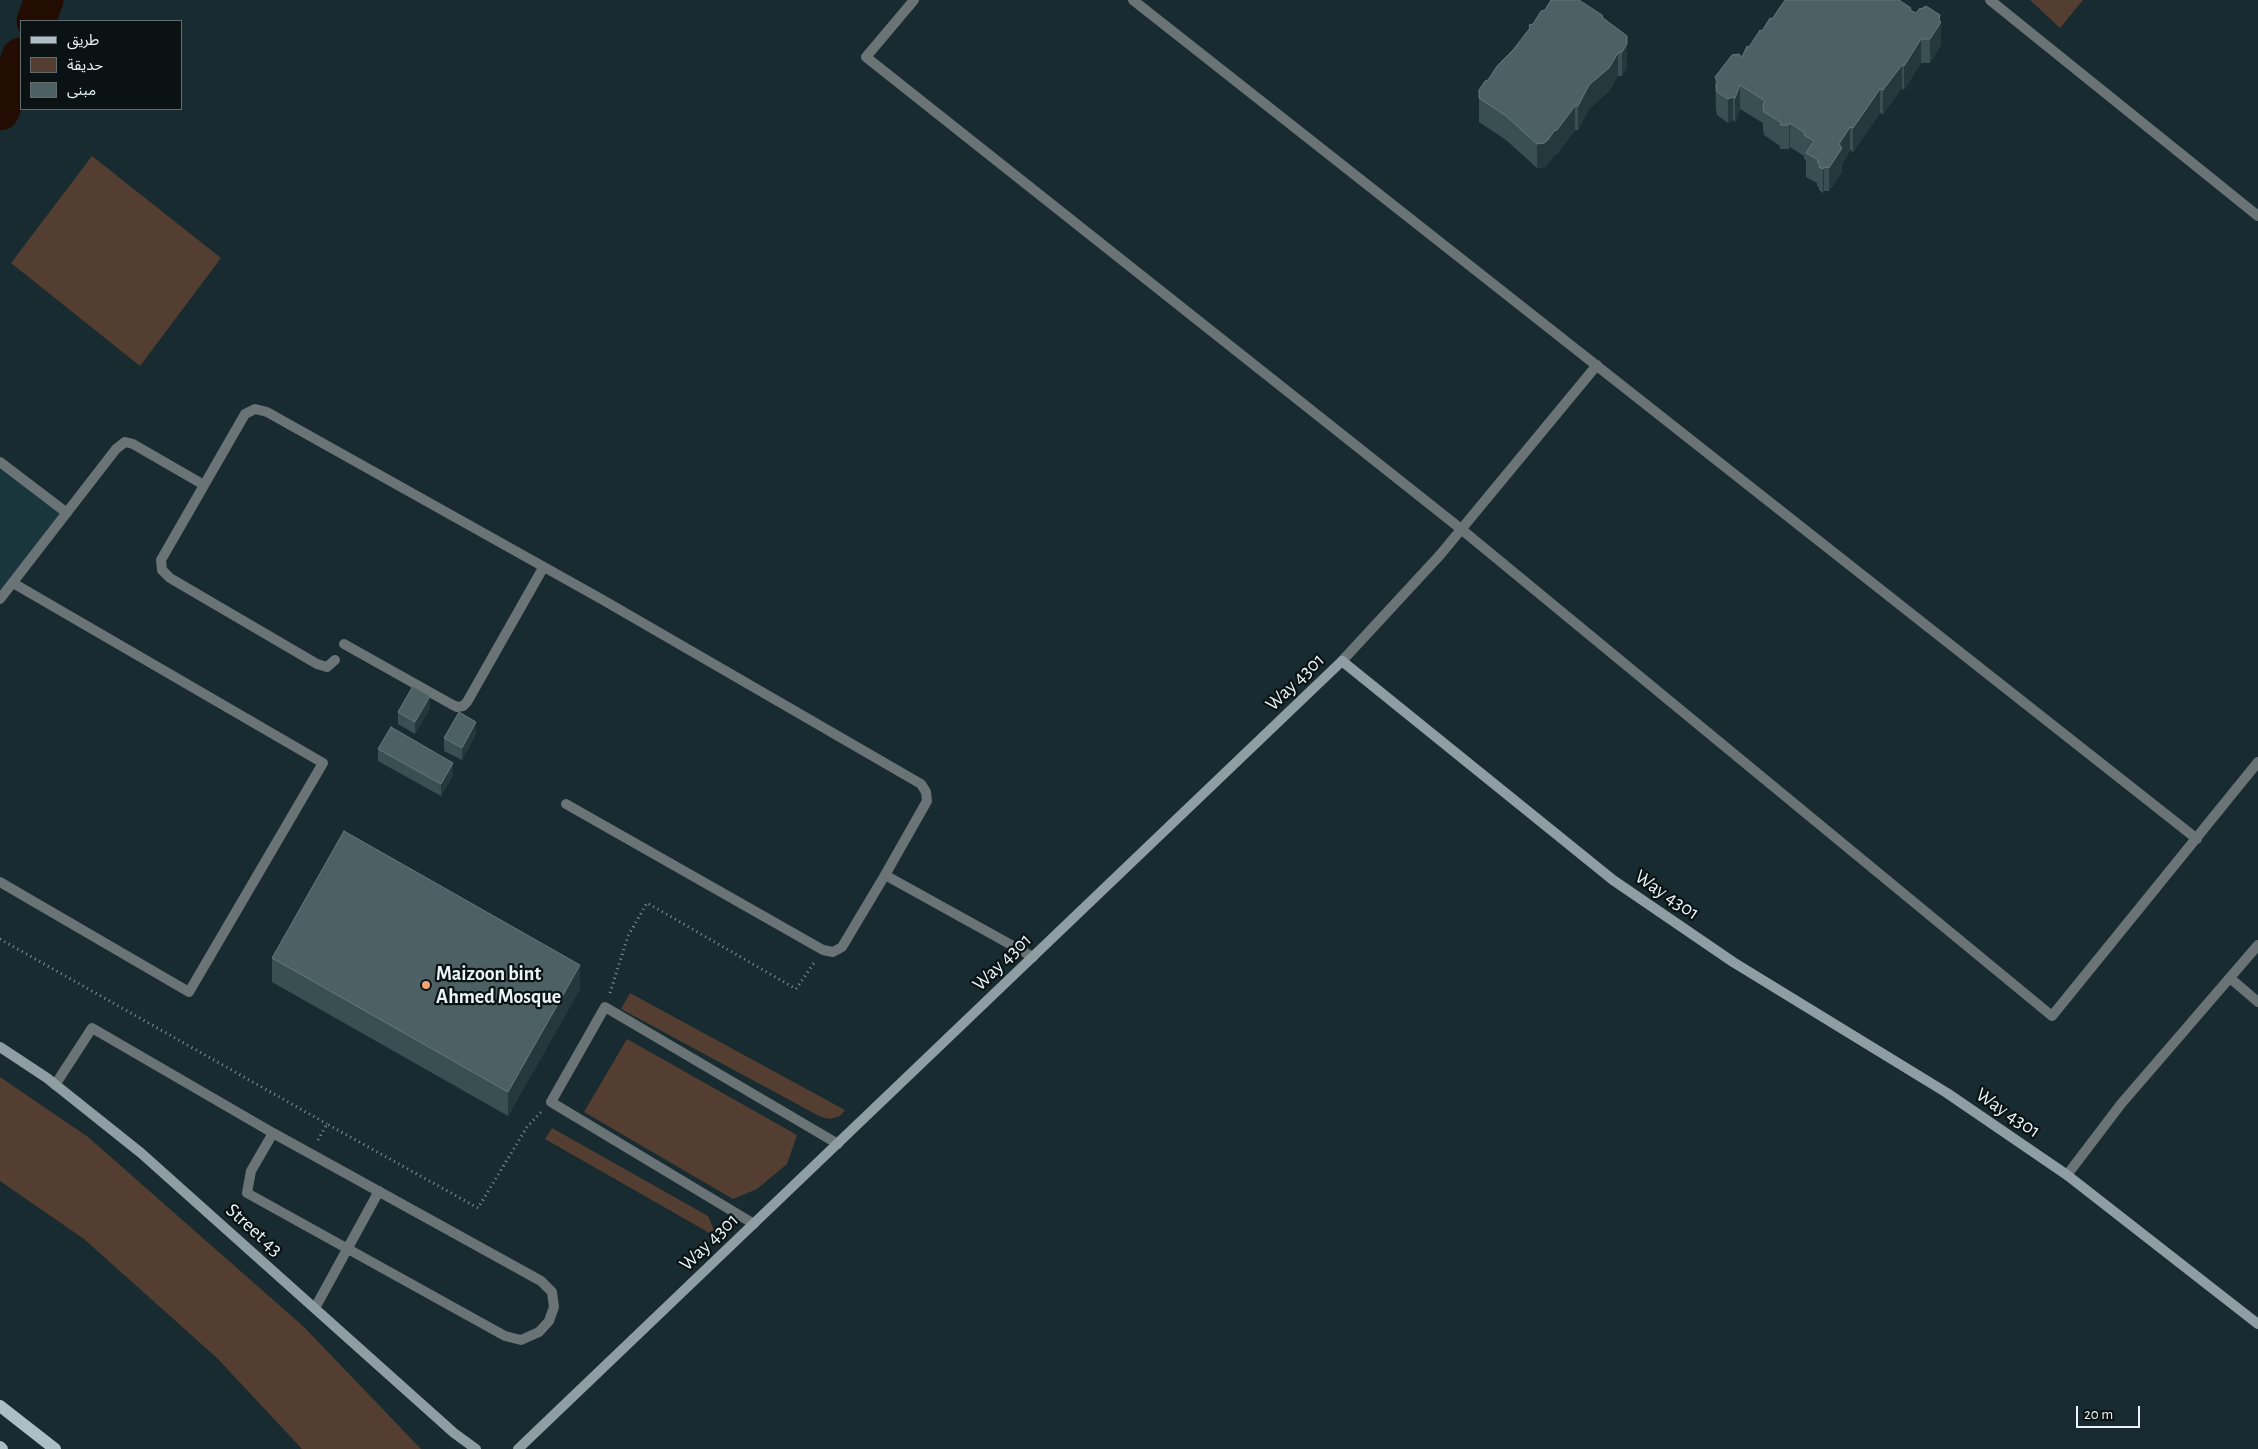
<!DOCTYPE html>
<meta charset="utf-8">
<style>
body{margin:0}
#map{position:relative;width:2258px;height:1449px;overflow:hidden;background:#182b30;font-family:"Alegreya Sans","Noto Sans Arabic",sans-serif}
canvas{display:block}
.legend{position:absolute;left:20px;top:20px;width:162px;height:90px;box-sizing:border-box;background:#0a1214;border:1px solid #636d6f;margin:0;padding:6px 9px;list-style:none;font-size:15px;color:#e9f5f8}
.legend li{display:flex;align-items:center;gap:10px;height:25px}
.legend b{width:25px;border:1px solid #636d6f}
.scale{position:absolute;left:2076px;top:1406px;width:64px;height:22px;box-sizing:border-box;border:2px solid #e9f5f8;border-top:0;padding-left:6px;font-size:15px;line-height:18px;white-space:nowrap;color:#e9f5f8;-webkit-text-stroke:4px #0a1214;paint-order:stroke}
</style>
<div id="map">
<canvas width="2258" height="1449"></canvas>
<ul class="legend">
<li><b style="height:6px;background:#abbfc4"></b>طريق</li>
<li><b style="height:14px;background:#543e31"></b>حديقة</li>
<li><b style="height:14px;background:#4d6064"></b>مبنى</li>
</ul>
<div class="scale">20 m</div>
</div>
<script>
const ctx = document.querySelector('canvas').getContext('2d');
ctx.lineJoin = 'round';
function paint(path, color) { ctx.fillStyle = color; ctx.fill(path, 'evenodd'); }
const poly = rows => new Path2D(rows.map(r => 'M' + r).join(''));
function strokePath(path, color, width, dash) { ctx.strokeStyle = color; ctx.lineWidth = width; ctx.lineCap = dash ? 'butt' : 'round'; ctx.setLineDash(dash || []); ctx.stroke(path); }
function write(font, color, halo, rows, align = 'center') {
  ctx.font = font + ' "Alegreya Sans",sans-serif'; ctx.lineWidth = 4.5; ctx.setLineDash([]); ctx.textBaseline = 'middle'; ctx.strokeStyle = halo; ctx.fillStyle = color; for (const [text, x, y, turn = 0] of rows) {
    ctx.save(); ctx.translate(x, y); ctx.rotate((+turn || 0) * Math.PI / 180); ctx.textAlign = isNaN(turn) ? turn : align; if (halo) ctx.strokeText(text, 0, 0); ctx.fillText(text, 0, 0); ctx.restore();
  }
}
paint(poly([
 [0,462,67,513,0,599]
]), '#19363d');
paint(poly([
 [2030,0,2083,0,2060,28],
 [92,156,221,258,140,366,11,263],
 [630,993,845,1110,840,1116,830,1119,821,1117,621,1009],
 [627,1039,797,1135,787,1164,757,1189,733,1199,584,1112],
 [0,1077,88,1137,304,1327,421,1449,302,1449,217,1358,84,1239,0,1181],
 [552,1128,708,1216,715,1232,713,1235,545,1139]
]), '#543e31');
strokePath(poly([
 [36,21,44,0],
 [0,111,21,57]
]), '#230d02', 39);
strokePath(poly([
 [0,939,327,1124],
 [610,993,628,936,647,903,796,989,814,963],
 [318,1140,327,1124,478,1208,527,1127,541,1112]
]), '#859498', 3, [1, 4]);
strokePath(poly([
 [0,462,67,513],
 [0,599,116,449,125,442,133,444,204,485],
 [344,644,451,704,457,707,463,706,467,702,543,568],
 [335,660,327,667,317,664,170,578,162,570,161,560,245,414,255,409,267,412,603,600,921,784,926,792,927,801,885,875,842,947,833,952,823,950,566,804],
 [885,875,1033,957],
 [0,882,189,992,323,763,13,583],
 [55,1085,92,1028,273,1133],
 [273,1133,541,1281,552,1292,554,1307,549,1321,539,1332,521,1340,505,1336,247,1193,251,1171,273,1133],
 [315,1308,379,1191]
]), '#6a7376', 10);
strokePath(poly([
 [914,0,866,57,1461,529,2052,1016,2258,762],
 [1133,0,2197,839],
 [1990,0,2258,216],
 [1342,661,1440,555,1597,365],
 [2230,978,2258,1002],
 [2067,1175,2121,1104,2258,945],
 [754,1224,551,1102,605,1007,838,1144]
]), '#6a7376', 10);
strokePath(poly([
 [0,1047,47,1078,141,1153,454,1433,476,1449],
 [518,1449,1342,661,1613,880,1733,962,1947,1093,2067,1175,2258,1324]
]), '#8f9ea2', 10);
strokePath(poly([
 [0,1406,55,1449],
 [0,1447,2,1449]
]), '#abbfc4', 12);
paint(poly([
 [1911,10,1916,13,1940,21,1941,45,1930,63,1921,63,1904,90,1902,88,1883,114,1880,113,1853,152,1850,150,1842,164,1842,172,1829,191,1824,191,1823,193,1819,190,1819,187,1817,186,1817,183,1806,177,1806,160,1804,159,1804,156,1790,147,1789,149,1780,149,1780,146,1764,135,1763,129,1763,123,1740,109,1735,122,1733,120,1728,123,1717,115,1716,109,1715,77,1742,57,1749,47,1772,19],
 [1603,18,1627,36,1627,68,1622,76,1618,76,1609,91,1589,109,1578,130,1575,130,1557,154,1554,155,1548,164,1544,167,1537,168,1506,140,1479,122,1479,90,1513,50,1529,29,1529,25],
 [430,708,415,734,398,724,398,712],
 [476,734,462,760,444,751,444,738],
 [378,749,453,775,441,796,378,761],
 [272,958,580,989,508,1116,272,982]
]), '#3a4f52');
paint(poly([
 [1940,15,1940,24,1941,22,1941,45,1930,63,1930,39],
 [1921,39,1921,63,1904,90,1904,66],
 [1627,44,1627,68,1622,76,1622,52],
 [1618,53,1618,76,1609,91,1589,109,1578,130,1578,106,1589,85],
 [1902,65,1902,88,1883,114,1883,90],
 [1740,85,1740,109,1735,122,1735,98],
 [1880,89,1880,113,1853,152,1853,128],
 [1733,97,1733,120,1728,123,1728,99],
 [1575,106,1575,130,1557,154,1554,155,1548,164,1544,167,1537,168,1537,144,1554,131],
 [1790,123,1790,147,1789,149,1789,125],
 [1850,127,1850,150,1842,164,1842,172,1829,191,1829,168,1839,144],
 [1824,167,1824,191,1823,193,1823,169],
 [430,696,430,708,415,734,415,722],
 [476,722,476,734,462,760,462,748],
 [453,763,453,775,441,796,441,784],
 [580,965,580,989,508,1116,508,1092]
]), '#25393d');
const building = poly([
 [1551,0,1579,0,1602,15,1603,18,1627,36,1627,44,1622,52,1618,53,1609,68,1589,85,1578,106,1575,106,1557,130,1554,131,1548,140,1544,143,1537,144,1506,116,1479,98,1479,90,1485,81,1488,80,1497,66,1513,50,1530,28,1529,25,1533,24,1541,11,1545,10,1551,0],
 [1785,0,1899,0,1911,8,1910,10,1916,13,1920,8,1921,9,1926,6,1940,15,1939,20,1941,22,1930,39,1921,39,1904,66,1902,65,1883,90,1880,89,1853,128,1850,127,1839,144,1842,148,1829,168,1824,167,1823,169,1819,167,1820,165,1817,162,1818,160,1806,153,1814,141,1804,135,1805,133,1790,123,1789,125,1780,125,1782,123,1764,112,1763,105,1765,101,1740,85,1735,98,1733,97,1728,99,1717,92,1716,85,1718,82,1715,77,1732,55,1739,54,1742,57,1747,46,1749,47,1760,30,1762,31,1770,18,1772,19,1785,0],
 [413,686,430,696,415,722,398,712,413,686],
 [459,712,476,722,462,748,444,738,459,712],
 [391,727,453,763,441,784,378,749,391,727],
 [344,831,580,965,508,1092,272,958,344,831]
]);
paint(building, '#4d6064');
strokePath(building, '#65787b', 1);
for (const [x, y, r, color] of [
 [426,985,5,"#efa377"]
]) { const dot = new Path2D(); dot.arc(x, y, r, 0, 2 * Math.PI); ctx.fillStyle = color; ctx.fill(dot); strokePath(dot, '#0a1214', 2); }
write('20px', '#e9f5f8', '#0a1214', [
 ["Way 4301",1295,682,-44],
 ["Way 4301",1667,895,34],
 ["Way 4301",1002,962,-44],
 ["Way 4301",2008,1113,34],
 ["Street 43",254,1230,42],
 ["Way 4301",709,1242,-44]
]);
write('bold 20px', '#e9f5f8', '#0a1214', [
 ["Maizoon bint",436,974],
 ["Ahmed Mosque",436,997]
], 'left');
</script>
